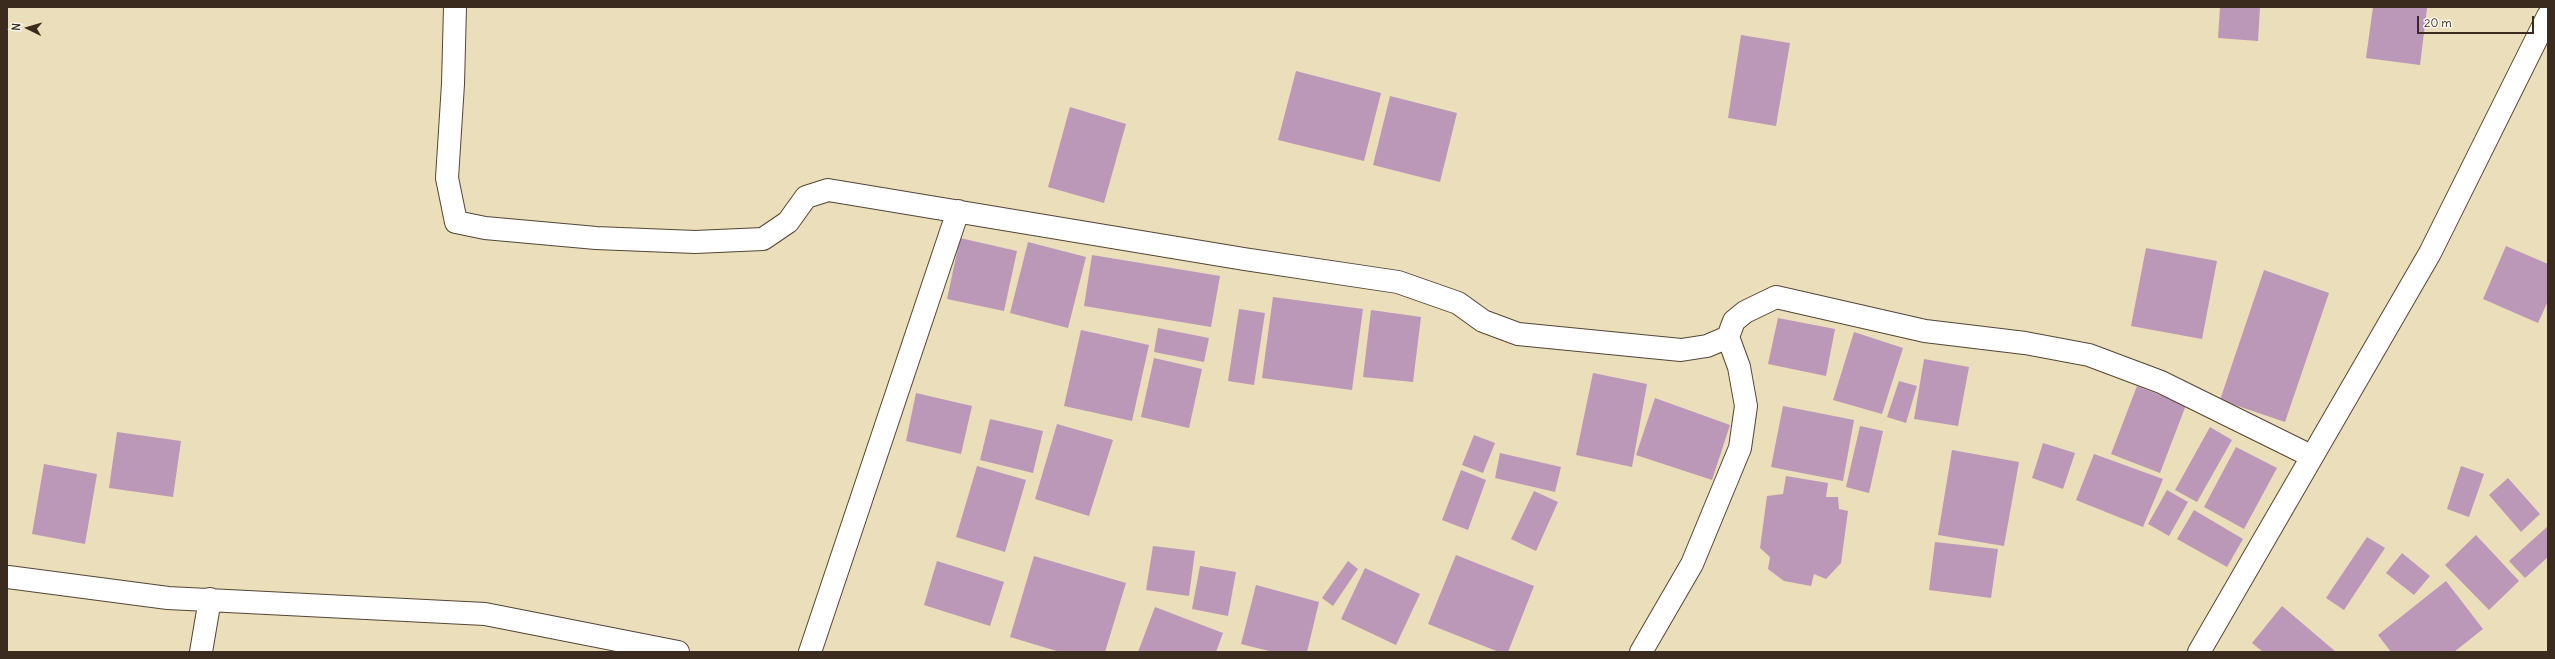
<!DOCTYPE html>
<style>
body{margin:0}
#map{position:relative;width:2555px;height:659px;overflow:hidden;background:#ebdeba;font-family:Delius,sans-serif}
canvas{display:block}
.frame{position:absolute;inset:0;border:8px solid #3b2a1e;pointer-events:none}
.north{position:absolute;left:8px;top:8px;width:40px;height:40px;-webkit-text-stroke:3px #fbf7ec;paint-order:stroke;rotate:275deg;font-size:11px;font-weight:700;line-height:16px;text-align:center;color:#3b2a1e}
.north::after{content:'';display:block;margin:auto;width:14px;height:18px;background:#3b2a1e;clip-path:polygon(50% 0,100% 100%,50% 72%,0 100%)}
.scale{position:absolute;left:2417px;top:16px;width:117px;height:18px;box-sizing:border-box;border:2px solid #3b2a1e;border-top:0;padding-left:5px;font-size:12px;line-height:14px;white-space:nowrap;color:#3b2a1e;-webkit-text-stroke:3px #fbf7ec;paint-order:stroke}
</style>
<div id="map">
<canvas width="2555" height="659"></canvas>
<div class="frame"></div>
<div class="north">N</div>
<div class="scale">20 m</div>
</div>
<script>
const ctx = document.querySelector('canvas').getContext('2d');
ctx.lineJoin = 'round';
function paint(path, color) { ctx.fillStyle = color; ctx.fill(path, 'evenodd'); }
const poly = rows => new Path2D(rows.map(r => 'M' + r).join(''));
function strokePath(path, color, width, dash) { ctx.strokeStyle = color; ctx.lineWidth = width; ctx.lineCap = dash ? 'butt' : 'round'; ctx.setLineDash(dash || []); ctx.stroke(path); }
paint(poly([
 [2220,7,2260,7,2258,41,2218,38],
 [2373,7,2427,8,2420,65,2366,58],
 [1741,35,1790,43,1776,126,1728,118],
 [1296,71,1381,93,1364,161,1278,140],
 [1390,96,1457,113,1440,182,1373,165],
 [1070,107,1126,124,1104,203,1048,187],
 [960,238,1017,251,1004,311,947,299],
 [1028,242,1086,257,1068,328,1010,313],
 [2506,246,2548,264,2548,301,2538,323,2483,299],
 [2146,248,2217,261,2202,339,2131,326],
 [1092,255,1220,276,1211,327,1084,306],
 [2264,270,2329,293,2285,422,2220,400],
 [1273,297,1363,309,1352,390,1262,378],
 [1239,309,1265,313,1254,385,1228,381],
 [1371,310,1421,317,1413,382,1363,377],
 [1778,318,1835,329,1826,376,1768,364],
 [1158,328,1209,338,1204,362,1154,352],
 [1081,330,1149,345,1132,421,1064,406],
 [1854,332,1903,348,1882,414,1833,400],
 [1154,358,1202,369,1189,428,1141,417],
 [1924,359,1969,367,1958,426,1914,419],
 [1593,373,1647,384,1632,467,1576,455],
 [1899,381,1917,386,1906,423,1887,417],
 [2137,386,2186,405,2160,473,2111,454],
 [916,393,972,406,961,454,906,441],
 [1655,398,1730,425,1712,480,1636,455],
 [1783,406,1854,420,1843,481,1771,467],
 [990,419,1043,431,1033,473,980,460],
 [1057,424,1113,440,1089,516,1035,499],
 [1860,426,1883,431,1869,493,1846,487],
 [2210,427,2232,440,2197,502,2175,490],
 [117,432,181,441,173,497,109,488],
 [1474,435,1495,443,1483,473,1462,465],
 [2043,443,2075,453,2063,489,2032,478],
 [2236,447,2277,468,2244,529,2204,507],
 [1952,450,2019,462,2004,546,1938,535],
 [1500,453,1561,467,1555,492,1495,478],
 [2094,454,2163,479,2143,527,2076,500],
 [44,464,97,474,85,544,32,534],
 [977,466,1026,480,1005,552,956,537],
 [2461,466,2484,474,2469,517,2447,509],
 [1461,470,1486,480,1468,530,1442,520],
 [1786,476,1828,483,1826,497,1838,497,1839,509,1848,511,1841,563,1826,579,1814,574,1811,586,1784,581,1768,569,1770,557,1760,548,1767,496,1783,494],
 [2508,478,2540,514,2521,532,2489,495],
 [2167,490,2188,502,2169,536,2148,524],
 [1534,491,1558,502,1536,551,1511,539],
 [2194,510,2243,539,2227,567,2177,539],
 [2548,526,2548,557,2525,578,2509,561],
 [2476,535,2519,581,2489,610,2445,565],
 [2367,537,2385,548,2344,610,2326,598],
 [1935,542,1998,549,1991,598,1929,590],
 [1153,546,1195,551,1189,596,1146,590],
 [2402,553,2430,576,2414,595,2386,573],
 [1456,555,1534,586,1508,652,1499,652,1428,624],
 [1034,556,1126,583,1105,652,1060,652,1010,637],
 [937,561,1004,582,990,626,924,605],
 [1348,561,1358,569,1333,606,1322,598],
 [1200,566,1236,572,1228,616,1192,609],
 [1365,568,1420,594,1396,645,1341,619],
 [2446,581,2483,629,2454,652,2391,652,2378,635],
 [1256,585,1319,602,1307,652,1273,652,1241,644],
 [2282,606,2336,652,2263,652,2252,643],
 [1155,607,1223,633,1216,652,1138,652]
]), '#bb98b8');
const minor = poly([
 [455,7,453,84,447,178,456,222,485,228,596,238,695,242,763,239,788,222,806,197,828,190,1244,259,1398,282,1458,303,1483,321,1518,334,1681,350,1707,346,1728,337,1734,321,1745,312,1776,297,1925,331,2025,343,2089,355,2161,382,2311,456],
 [8,577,168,598,485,614,678,652],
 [201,652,210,599],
 [810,652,958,211],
 [1641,652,1692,564,1740,448,1746,406,1739,367,1728,337],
 [2199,652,2430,253,2548,16]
]);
strokePath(minor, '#554535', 24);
strokePath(minor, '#fff', 22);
</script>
